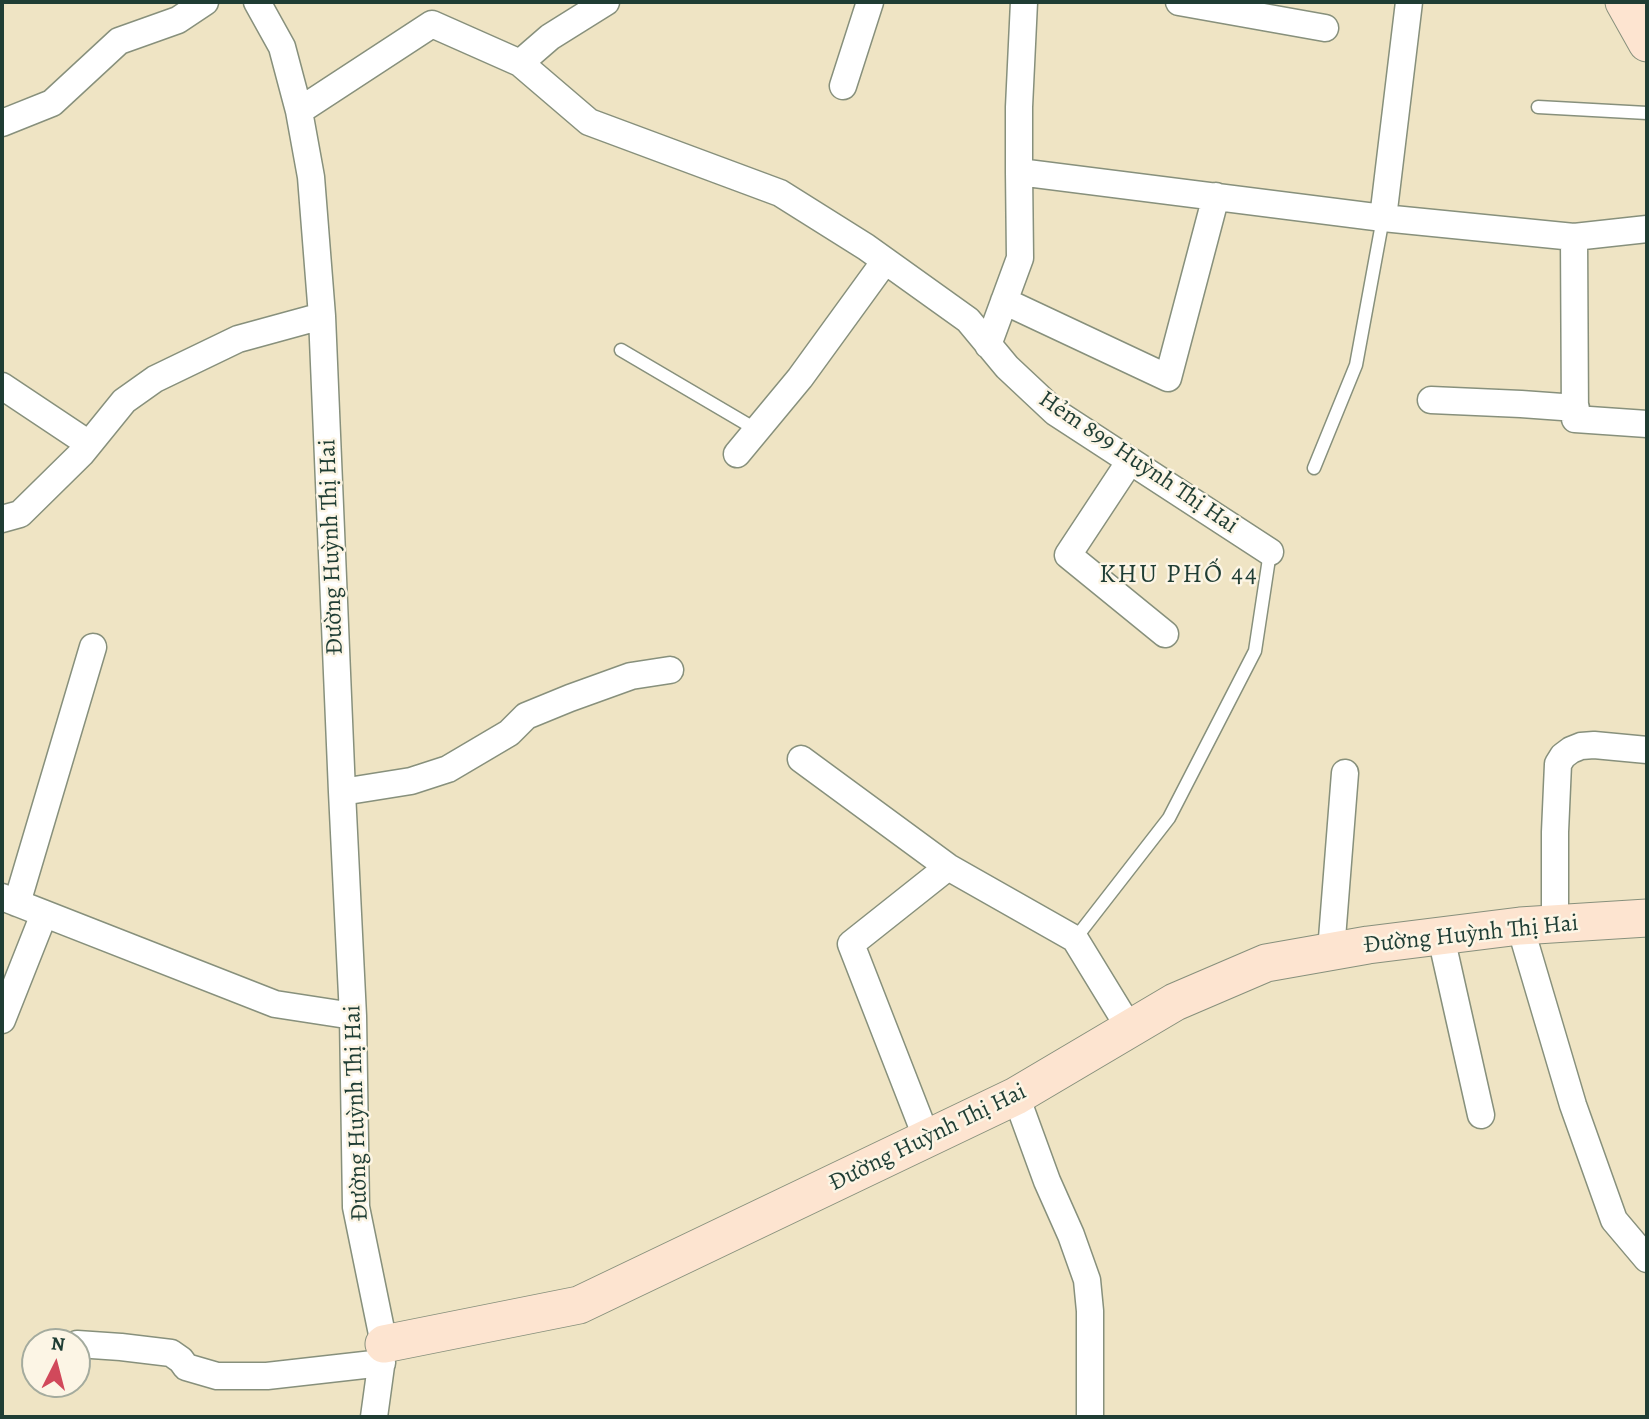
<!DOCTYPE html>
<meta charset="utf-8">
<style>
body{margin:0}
#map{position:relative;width:1649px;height:1419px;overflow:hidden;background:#efe4c4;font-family:Alegreya,serif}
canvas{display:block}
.frame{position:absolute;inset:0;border:4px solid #1f3d34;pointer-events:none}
.north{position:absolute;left:21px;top:1328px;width:70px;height:70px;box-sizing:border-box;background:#fcf5e5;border:2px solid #a4ab9e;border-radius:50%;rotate:6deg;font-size:19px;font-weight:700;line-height:28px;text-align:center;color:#1f3d34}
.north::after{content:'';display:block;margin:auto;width:24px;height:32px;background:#d1495b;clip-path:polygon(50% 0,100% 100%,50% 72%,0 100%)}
</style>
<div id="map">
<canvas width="1649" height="1419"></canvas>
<div class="frame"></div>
<div class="north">N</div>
</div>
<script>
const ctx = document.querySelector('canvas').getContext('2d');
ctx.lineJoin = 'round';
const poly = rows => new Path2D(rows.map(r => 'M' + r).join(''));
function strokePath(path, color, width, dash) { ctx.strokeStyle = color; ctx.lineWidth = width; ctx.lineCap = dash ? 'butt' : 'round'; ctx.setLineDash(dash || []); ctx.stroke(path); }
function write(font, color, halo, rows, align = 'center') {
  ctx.font = font + ' Alegreya,serif'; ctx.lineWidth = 5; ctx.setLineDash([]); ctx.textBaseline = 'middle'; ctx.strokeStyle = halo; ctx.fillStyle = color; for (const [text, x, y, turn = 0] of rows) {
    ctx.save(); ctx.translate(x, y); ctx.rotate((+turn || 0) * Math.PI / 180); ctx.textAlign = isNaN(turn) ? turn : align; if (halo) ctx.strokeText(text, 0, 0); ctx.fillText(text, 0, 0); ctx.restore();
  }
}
const lane = poly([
 [1538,107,1647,113],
 [621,350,757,430],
 [1314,468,1356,365,1383,218],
 [1075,939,1169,818,1255,651,1270,552]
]);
const street = poly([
 [257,2,282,47,299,111,311,177,322,316,342,792,353,1016,356,1207,384,1344,374,1417],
 [1024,2,1019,107,1019,172,1383,218,1574,237,1647,229],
 [1179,2,1325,28],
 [520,63,550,37,606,2],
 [843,86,870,2],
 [299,111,432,24,520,63,589,122,780,193,866,247,968,320,1007,367,1055,412,1270,552],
 [2,123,52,103,119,41,178,20,205,2],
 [1383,218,1409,2],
 [1574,237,1575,419,1647,424],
 [1004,301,1168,378,1216,196],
 [988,345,1020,258,1019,172],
 [2,386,89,444],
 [1431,400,1521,404,1576,408],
 [737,454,800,378,885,261],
 [1130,461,1068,555,1165,634],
 [2,519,20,514,81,454,124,401,155,379,238,339,322,316],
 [801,759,948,867,1075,939,1130,1029],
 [342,792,411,781,448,769,509,733,526,716,570,698,631,676,670,670],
 [2,897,275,1004,353,1016],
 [17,903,93,647],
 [1555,924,1555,832,1558,764,1563,756,1571,750,1581,746,1594,745,1647,750],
 [1520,926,1573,1105,1614,1220,1647,1259],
 [1441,937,1481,1115],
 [1331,951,1345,773],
 [2,1020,44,914],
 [1016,1096,1047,1181,1071,1235,1087,1280,1090,1311,1090,1417],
 [927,1139,851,944,948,867],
 [77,1344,121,1347,171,1353,181,1360,186,1367,217,1376,267,1376,382,1363]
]);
const secondary = poly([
 [1624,2,1647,43],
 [384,1344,579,1305,1016,1096,1175,1002,1266,963,1368,945,1520,926,1647,918]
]);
strokePath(lane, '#87907c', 15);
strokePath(street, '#87907c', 29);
strokePath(secondary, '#87907c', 39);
strokePath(lane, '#fff', 12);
strokePath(street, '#fff', 26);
strokePath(secondary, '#fde4d0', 37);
write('24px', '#1f3d34', '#fcf5e5', [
 ["Hẻm 899 Huỳnh Thị Hai",1138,463,34],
 ["Đường Huỳnh Thị Hai",332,547,-92],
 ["Đường Huỳnh Thị Hai",1471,935,-6],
 ["Đường Huỳnh Thị Hai",357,1113,-92],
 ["Đường Huỳnh Thị Hai",928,1138,-26]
]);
ctx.letterSpacing = '2px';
write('26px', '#1f3d34', '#fcf5e5', [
 ["KHU PHỐ 44",1179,576]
]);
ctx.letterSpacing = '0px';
</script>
